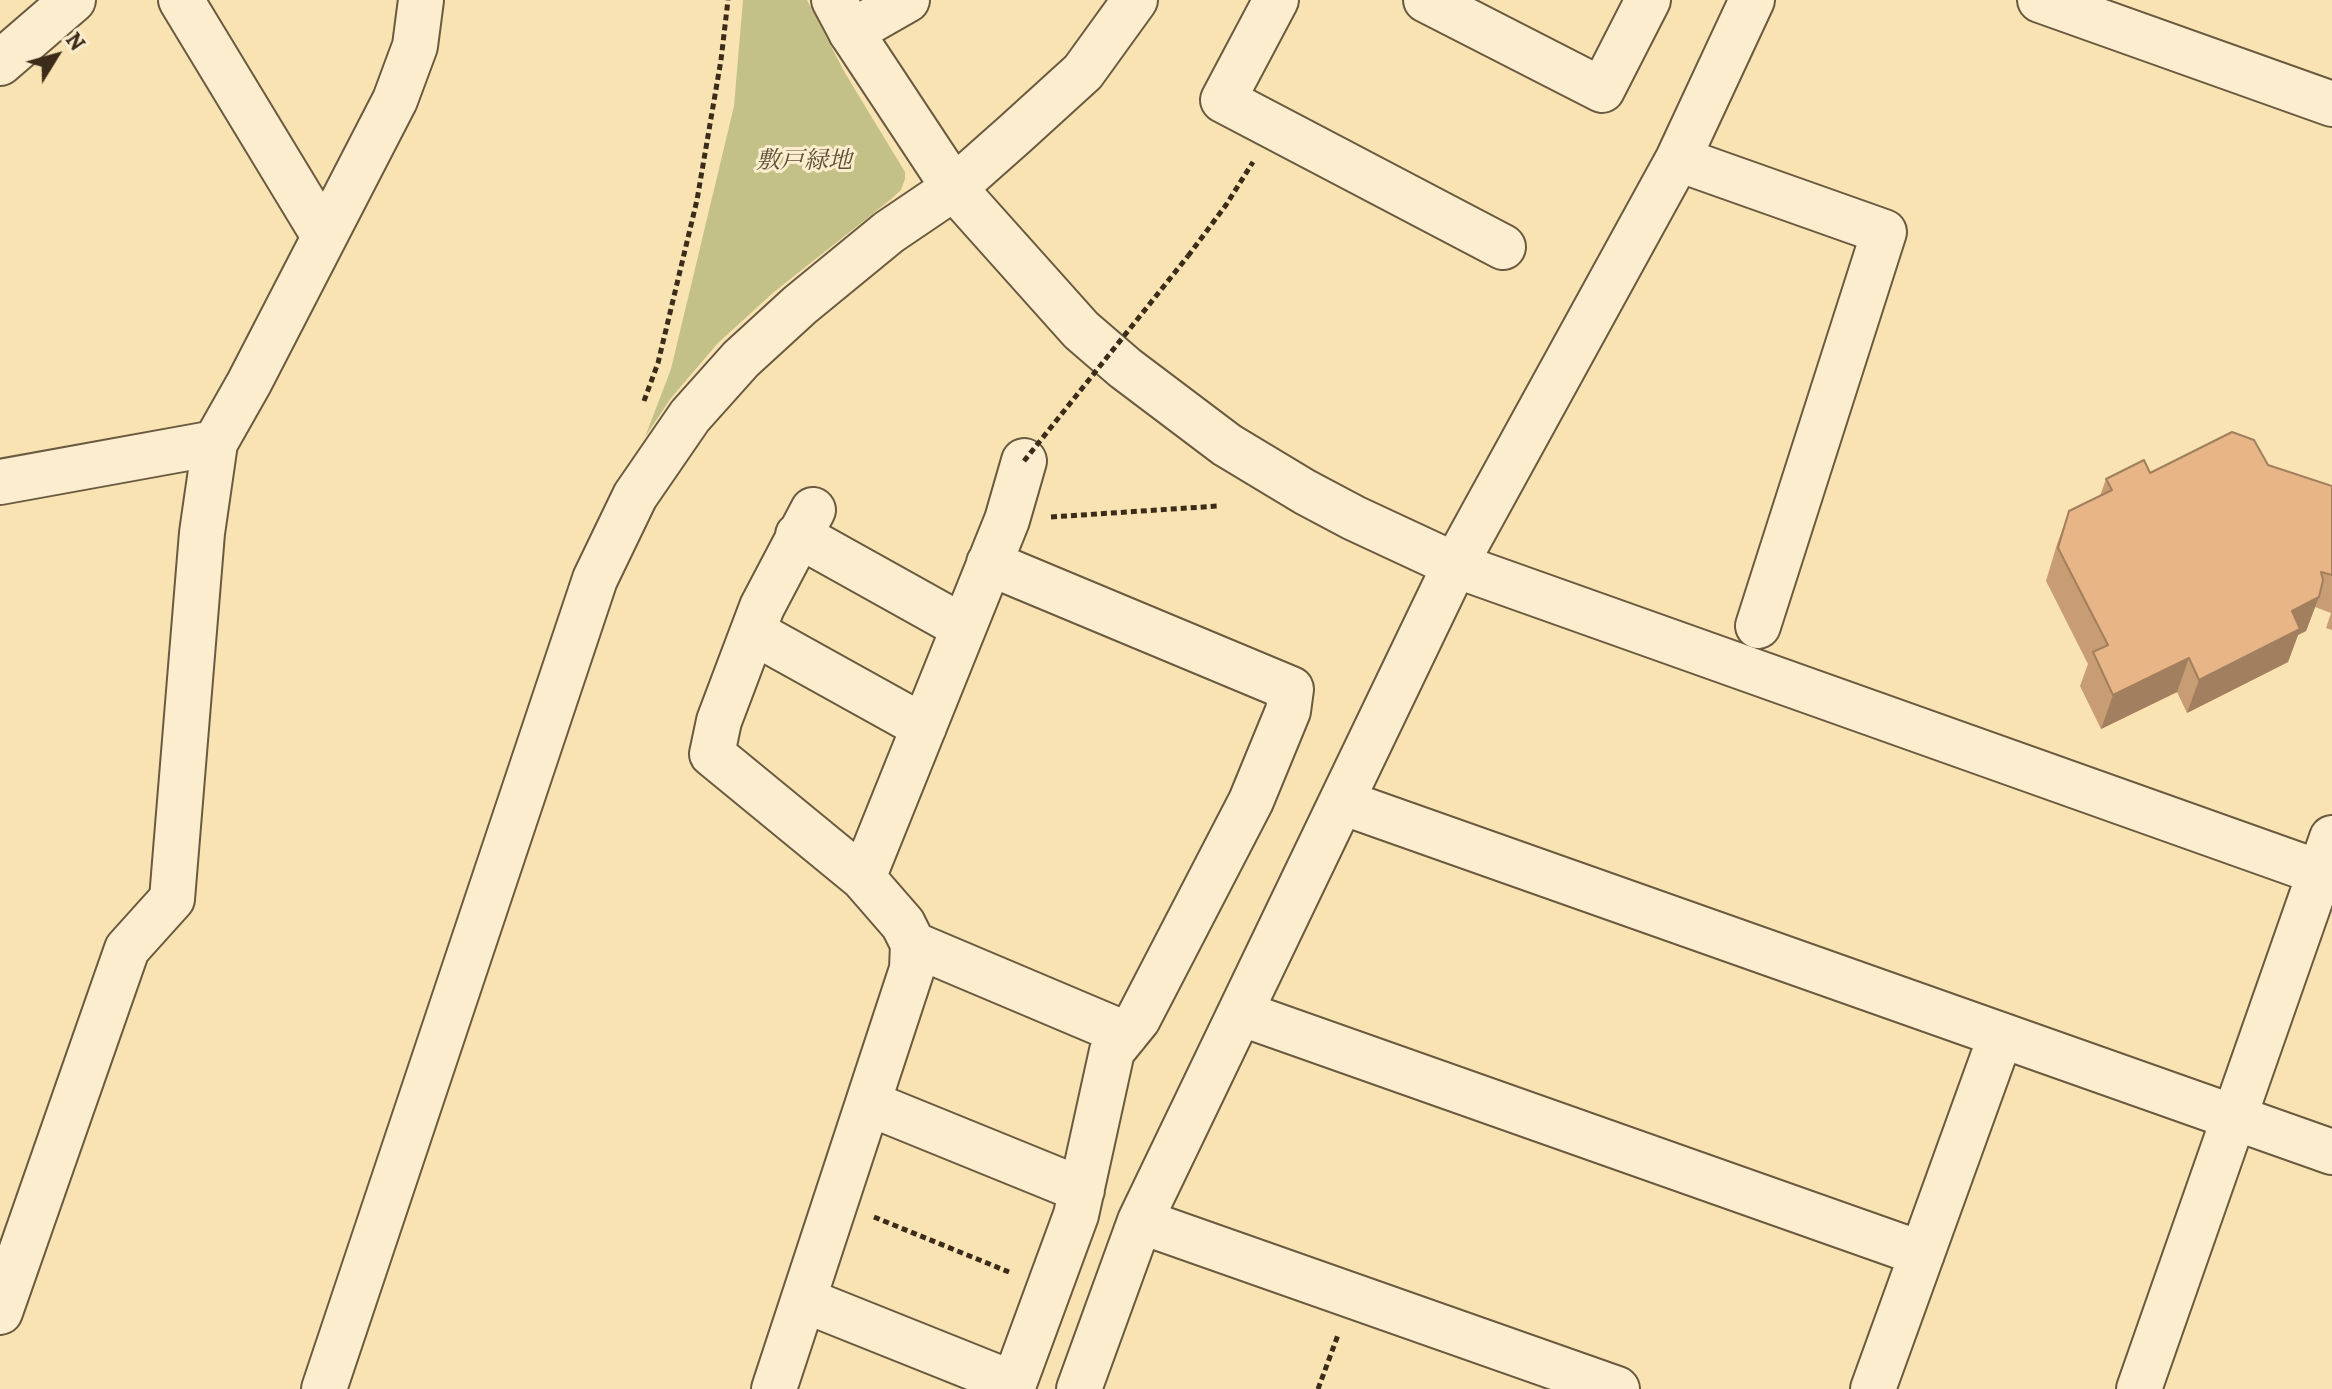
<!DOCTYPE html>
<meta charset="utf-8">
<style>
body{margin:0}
#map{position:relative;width:2332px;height:1389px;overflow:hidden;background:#f9e3b3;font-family:Alegreya,serif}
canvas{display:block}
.north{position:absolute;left:16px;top:16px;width:80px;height:80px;-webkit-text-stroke:6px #fbedce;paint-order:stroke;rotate:53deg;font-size:22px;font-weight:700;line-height:32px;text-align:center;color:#3b2c19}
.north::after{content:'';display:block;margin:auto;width:28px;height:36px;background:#3b2c19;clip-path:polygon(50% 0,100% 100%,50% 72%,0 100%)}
</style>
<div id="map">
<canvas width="2332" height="1389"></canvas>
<div class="north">N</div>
</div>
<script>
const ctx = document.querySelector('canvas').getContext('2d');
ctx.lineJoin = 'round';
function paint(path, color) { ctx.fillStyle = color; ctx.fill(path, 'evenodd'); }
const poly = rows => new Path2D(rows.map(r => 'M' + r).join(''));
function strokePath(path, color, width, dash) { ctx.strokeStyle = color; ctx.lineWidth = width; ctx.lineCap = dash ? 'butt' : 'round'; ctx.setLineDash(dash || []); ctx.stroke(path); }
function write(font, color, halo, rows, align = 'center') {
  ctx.font = font + ' Alegreya,"Noto Serif JP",serif'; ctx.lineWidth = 6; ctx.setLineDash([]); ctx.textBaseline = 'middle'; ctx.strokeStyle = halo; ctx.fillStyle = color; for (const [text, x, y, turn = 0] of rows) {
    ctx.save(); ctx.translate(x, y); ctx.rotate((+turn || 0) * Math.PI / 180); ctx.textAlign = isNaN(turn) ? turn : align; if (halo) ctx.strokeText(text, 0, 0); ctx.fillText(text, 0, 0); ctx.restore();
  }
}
paint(poly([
 [743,0,807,0,845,73,905,172,905,179,901,190,890,200,774,292,718,343,671,398,645,437,671,369,734,106]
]), '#c4c188');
const minor = poly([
 [181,0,324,236],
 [1276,0,1223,100,1503,247],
 [1426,0,1602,90,1648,0],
 [2040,0,2332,104],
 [851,32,907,0],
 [0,63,73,0],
 [1678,159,1884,232,1758,626],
 [0,482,215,443],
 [813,510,762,607,719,721,712,754,863,878],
 [798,535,963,627],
 [989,563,1291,689,1288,711,1251,801,1138,1019,1112,1051,1076,1215,1012,1389],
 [753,632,924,727],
 [1342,802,2332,1152],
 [913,944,1126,1034],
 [1240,1013,1922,1254],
 [868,1103,1082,1190],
 [1140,1221,1617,1389],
 [804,1300,1014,1384],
 [0,1312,127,949,172,899,202,533,215,443,249,383,395,100,415,46,421,0],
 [324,1389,595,579,635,496,690,416,741,359,800,305,889,232,954,188,1016,133,1083,72,1135,0],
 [774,1389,912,969,913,944,903,924,863,878,1007,520,1024,461],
 [1079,1389,1140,1221,1455,565,1678,159,1752,0],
 [1873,1389,2001,1035]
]);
const tertiary = poly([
 [834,0,851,32,954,188,1081,330,1125,368,1227,445,1305,492,1354,518,1455,565,2332,877],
 [2139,1389,2332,838]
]);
strokePath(minor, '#6a5a40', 48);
strokePath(tertiary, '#6a5a40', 48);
strokePath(poly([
 [1188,256,1226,205,1253,162],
 [644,401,658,363,697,200,721,60,728,0],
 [1051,517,1218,506],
 [874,1217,1009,1272],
 [1318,1389,1338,1335]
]), '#3b2c19', 5, [6, 4]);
strokePath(minor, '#fbedce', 44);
strokePath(tertiary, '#fbedce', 44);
strokePath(poly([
 [1024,461,1188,256]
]), '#3b2c19', 5, [6, 4]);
paint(poly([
 [2268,465,2332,486,2332,630,2326,628,2331,613,2315,607,2306,631,2298,635,2288,662,2187,713,2177,692,2101,729,2080,686,2088,664,2046,581,2057,544,2069,511,2100,496,2106,479,2150,473]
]), '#c89d73');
paint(poly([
 [2319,597,2306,631,2298,635,2288,662,2187,713,2199,680,2292,611],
 [2189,658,2177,692,2101,729,2113,695]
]), '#a27f5e');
const building = poly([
 [2232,432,2254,440,2268,465,2332,486,2332,575,2321,572,2323,580,2319,597,2292,611,2300,629,2199,680,2189,658,2113,695,2093,652,2108,645,2058,548,2069,511,2112,490,2106,479,2144,460,2150,473,2232,432]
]);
paint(building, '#e8b686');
strokePath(building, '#a27f5e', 2);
write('italic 24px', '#5d5135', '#fbedce', [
 ["敷戸緑地",804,162]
]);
</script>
